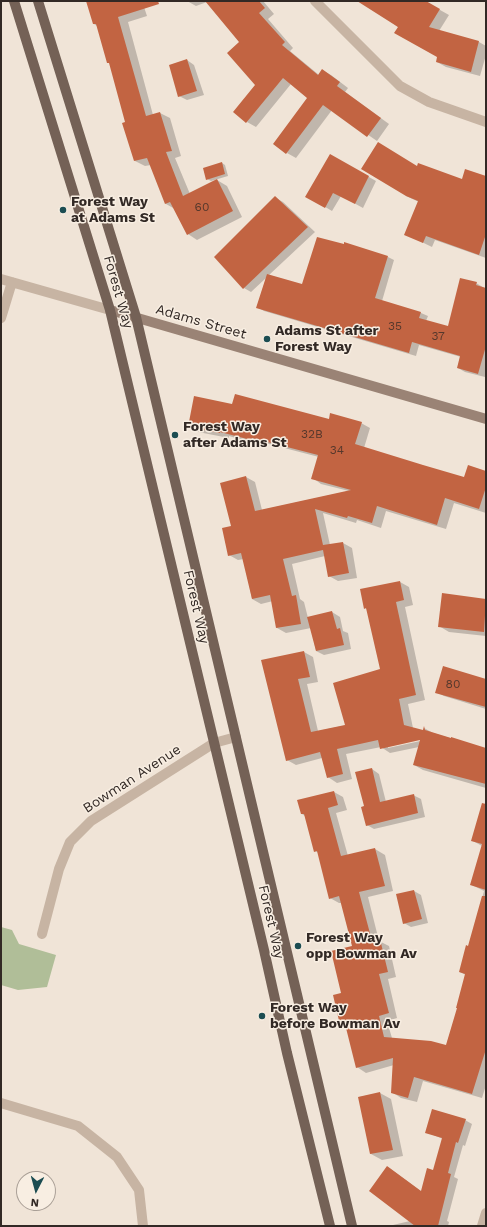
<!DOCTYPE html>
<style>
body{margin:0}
#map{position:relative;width:487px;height:1227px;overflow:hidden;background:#f0e4d7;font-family:"Work Sans",sans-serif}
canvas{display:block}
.frame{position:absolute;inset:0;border:2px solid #322925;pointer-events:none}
.north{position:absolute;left:16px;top:1171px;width:40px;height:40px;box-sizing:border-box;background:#f8eee2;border:1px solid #a99f96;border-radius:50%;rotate:186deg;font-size:11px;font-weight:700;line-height:16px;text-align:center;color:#322925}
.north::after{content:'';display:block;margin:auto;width:14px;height:18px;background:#1c4d52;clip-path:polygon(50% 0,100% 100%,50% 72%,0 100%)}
</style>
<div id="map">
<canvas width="487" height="1227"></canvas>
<div class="frame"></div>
<div class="north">N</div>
</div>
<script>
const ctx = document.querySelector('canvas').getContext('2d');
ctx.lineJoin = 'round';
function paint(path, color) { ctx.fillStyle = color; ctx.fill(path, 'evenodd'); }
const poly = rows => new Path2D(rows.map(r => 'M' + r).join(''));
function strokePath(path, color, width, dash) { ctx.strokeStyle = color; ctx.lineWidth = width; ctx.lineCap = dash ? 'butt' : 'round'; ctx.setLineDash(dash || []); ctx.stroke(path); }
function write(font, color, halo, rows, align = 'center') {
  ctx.font = font + ' "Work Sans",sans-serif'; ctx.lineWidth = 3; ctx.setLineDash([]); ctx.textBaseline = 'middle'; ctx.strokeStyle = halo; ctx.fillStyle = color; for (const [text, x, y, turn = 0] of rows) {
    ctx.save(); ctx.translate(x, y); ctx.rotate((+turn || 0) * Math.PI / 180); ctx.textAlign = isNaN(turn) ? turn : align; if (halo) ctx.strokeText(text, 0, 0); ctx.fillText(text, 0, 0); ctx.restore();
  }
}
paint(poly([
 [1,927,12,930,19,944,56,955,47,987,18,990,1,985]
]), '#b0be98');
paint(poly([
 [87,1,142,1,147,16,128,22,153,115,160,113,170,118,181,156,175,158,190,194,217,180,227,186,242,217,197,240,188,234,175,209,166,204,151,165,145,166,135,161,123,124,126,123,110,63,97,26,94,24],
 [187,1,263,1,274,14,268,19,293,48,290,51,319,75,322,70,331,75,348,88,345,92,389,124,377,141,332,110,296,158,287,153,309,98,291,84,256,127,247,122,257,85,241,42,207,2,196,6],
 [363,1,424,1,449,15,439,31,479,42,486,46,486,55,480,76,446,67,437,62,438,57],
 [187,60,194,65,204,95,187,100,179,96],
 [330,155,376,181,363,208,341,196,332,211,307,196],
 [222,163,225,165,228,176,211,181,207,179],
 [418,167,462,180,486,177,486,258,435,240,432,247,405,234,419,202,406,196],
 [276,198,283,202,315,232,269,275,303,286,388,257,394,260,382,301,421,313,428,316,426,321,449,327,476,283,486,289,485,377,465,372,458,368,461,357,419,345,416,356,264,311,257,307,266,278,251,292,244,288],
 [233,405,329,421,361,423,370,428,364,448,464,479,486,472,486,513,454,503,446,529,386,511,381,528,357,520,356,523,323,513,330,545,343,543,352,548,357,578,338,581,329,576,325,556,292,564,300,599,304,602,308,618,332,612,340,617,343,631,348,633,351,649,324,655,316,651,311,628,286,633,277,628,273,601,261,604,252,599,244,559,238,560,229,555,232,527,221,484,246,477,255,482,262,510,349,491,321,484,313,478,319,457,261,442,260,445,229,436,229,438,198,432,189,427],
 [400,582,409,587,413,605,405,607,425,700,408,704,413,728,423,731,424,728,433,733,486,749,486,788,423,770,414,765,419,747,390,753,381,747,346,754,352,779,337,783,328,777,322,758,296,765,287,760,262,661,304,652,313,657,318,682,307,684,318,731,347,725,382,669,368,610,365,608],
 [424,738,425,740,388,748,388,746],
 [466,597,486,600,486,636,449,632,439,626],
 [486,680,486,709,444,696,436,692],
 [372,769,379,774,386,802,413,795,421,799,425,817,374,829,367,825,365,807],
 [334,792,343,797,347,810,336,813,348,856,375,849,385,855,393,891,368,897,379,941,389,946,396,977,388,979,397,1018,387,1021,392,1038,446,1046,458,1008,466,975,460,972,469,947,484,891,472,885,482,846,473,841,486,815,486,1085,482,1098,423,1081,417,1102,401,1098,392,1092,394,1065,366,1073,357,1067,347,1028,341,1025,342,994,354,946,342,903,339,903,330,898,319,853,315,851,305,816,302,814],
 [414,891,421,895,428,923,411,927,404,923],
 [380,1093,391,1099,403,1156,382,1160,371,1154,359,1097],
 [465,1120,472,1124,465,1146,463,1145,454,1177,458,1179,447,1221,449,1222,448,1226,393,1226,393,1225,410,1221,388,1167,422,1192,434,1171,443,1139,426,1132]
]), '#0003');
paint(poly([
 [86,1,158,1,159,4,118,17,146,116,160,112,172,151,166,152,183,196,217,179,233,211,187,235,170,202,165,204,147,158,134,161,122,123,125,122,109,63,107,63,96,24,93,24],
 [205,1,259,1,265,8,259,13,285,42,282,45,318,75,322,69,340,82,337,86,381,118,367,137,323,105,286,154,273,144,307,98,283,78,246,123,233,112,255,85,227,53,239,42],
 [357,1,426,1,440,9,429,27,479,41,471,72,436,62,437,57,394,33,398,27],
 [187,59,197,91,178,97,169,65],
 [378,142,417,166,418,163,462,179,465,169,486,176,486,234,479,255,426,236,423,243,404,235,418,201,406,196,361,169],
 [330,154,369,176,355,204,333,193,325,208,305,197],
 [222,162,225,174,206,180,203,168],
 [275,196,308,227,243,289,214,257],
 [317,237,344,244,344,242,388,256,375,298,421,312,419,318,448,326,460,278,477,282,476,285,486,288,486,346,478,374,457,368,460,356,412,342,409,353,256,308,267,274,302,284],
 [235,394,329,419,330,413,362,422,355,444,423,465,464,477,468,465,486,471,486,487,479,509,445,498,437,525,377,506,372,523,348,516,347,518,315,509,323,545,343,542,349,573,328,577,323,550,283,559,292,596,296,595,301,624,276,628,270,595,252,599,241,553,228,556,222,528,231,526,220,483,246,476,255,511,351,490,311,479,318,455,252,438,251,440,220,432,220,433,188,427,194,396,232,404],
 [400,581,404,600,396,602,416,695,399,699,404,725,423,730,424,726,425,730,451,738,451,737,486,748,486,784,413,765,420,740,380,749,378,740,337,749,343,774,327,778,320,752,286,761,261,660,304,651,310,677,298,679,311,732,345,725,333,683,380,669,366,608,364,609,360,589],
 [442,593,486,599,484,632,438,627],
 [332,611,337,629,340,628,344,645,316,651,307,617],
 [443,666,486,679,486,707,435,693],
 [372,768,380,802,414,794,418,813,366,826,361,807,364,806,355,772],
 [334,791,338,805,328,808,341,856,375,848,385,886,359,892,372,941,380,939,388,972,379,974,389,1013,379,1016,384,1037,431,1041,446,1045,457,1008,456,1008,465,974,459,972,466,945,468,946,482,896,486,896,486,1049,472,1094,414,1077,408,1098,391,1093,393,1058,356,1068,345,1024,340,1025,333,995,341,993,331,951,352,946,339,896,329,899,317,851,314,852,304,814,301,814,297,800],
 [482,803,486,804,486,890,470,885,482,844,471,841],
 [414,890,422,919,403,924,396,894],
 [380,1092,393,1150,370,1154,358,1097],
 [432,1109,466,1119,458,1143,456,1142,448,1173,451,1174,438,1226,415,1226,369,1191,387,1166,421,1191,427,1168,433,1170,442,1138,425,1133]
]), '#c26442');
strokePath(poly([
 [315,1,400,86,429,102,486,122],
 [1,279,110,310],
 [1,318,12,282],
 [42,934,59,869,70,842,91,821,214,743,236,737],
 [1,1103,78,1126,117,1157,139,1190,143,1226],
 [482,1226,486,1213]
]), '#c7b4a3', 10);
strokePath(poly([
 [110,310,486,419]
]), '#9a8375', 10);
strokePath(poly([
 [14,1,110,310,264,950,287,1053,330,1226],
 [38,1,136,317,352,1226]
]), '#746156', 10);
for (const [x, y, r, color] of [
 [63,210,4,"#1c4d52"],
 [267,339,4,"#1c4d52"],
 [175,435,4,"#1c4d52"],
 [298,946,4,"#1c4d52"],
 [262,1016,4,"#1c4d52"]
]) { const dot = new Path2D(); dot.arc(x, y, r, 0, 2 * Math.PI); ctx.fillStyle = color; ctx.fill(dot); strokePath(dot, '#f8eee2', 1.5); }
write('12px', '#56382c', null, [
 ["60",202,207],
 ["35",395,326],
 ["37",438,336],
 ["32B",312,434],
 ["34",337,450],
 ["80",453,684]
]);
write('bold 14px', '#322925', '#f8eee2', [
 ["Forest Way",71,202],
 ["at Adams St",71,218],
 ["Adams St after",275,331],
 ["Forest Way",275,347],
 ["Forest Way",183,427],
 ["after Adams St",183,443],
 ["Forest Way",306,938],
 ["opp Bowman Av",306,954],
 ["Forest Way",270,1008],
 ["before Bowman Av",270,1024]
], 'left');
write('14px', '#322925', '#f8eee2', [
 ["Forest Way",118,292,74],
 ["Adams Street",201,322,16],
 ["Forest Way",196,607,77],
 ["Bowman Avenue",132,779,-33],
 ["Forest Way",271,922,77]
]);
</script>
